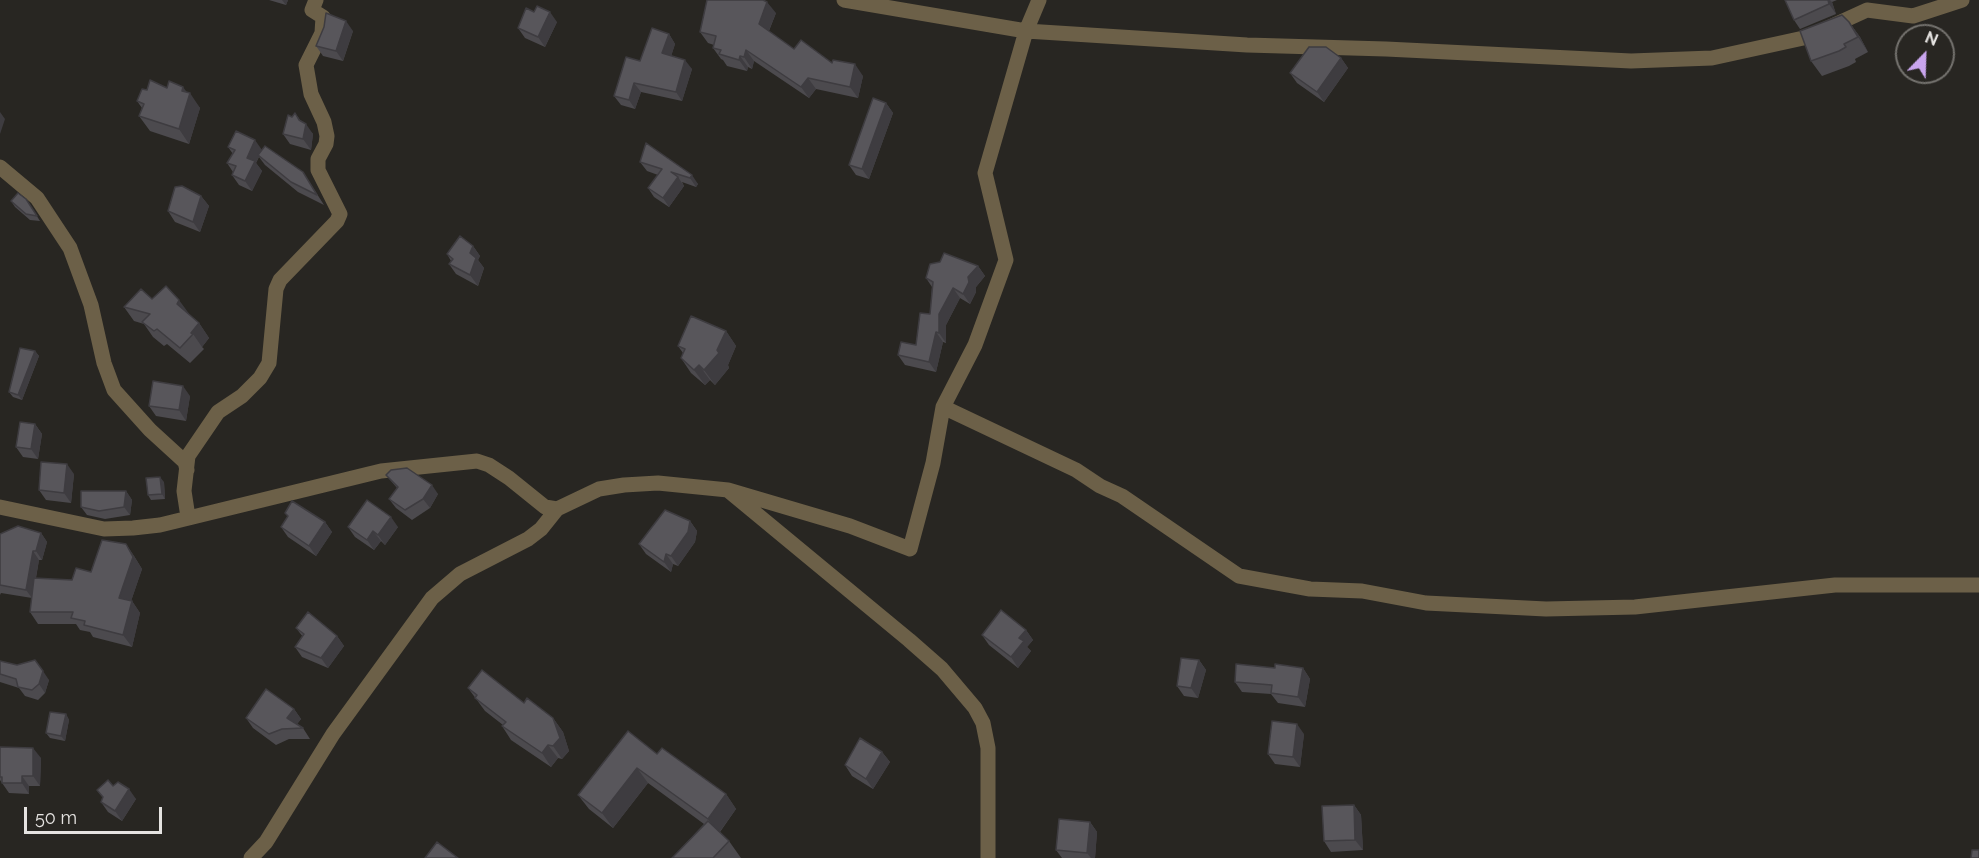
<!DOCTYPE html>
<style>
body{margin:0}
#map{position:relative;width:1979px;height:858px;overflow:hidden;background:#282622;font-family:Raleway,sans-serif}
canvas{display:block}
.north{position:absolute;left:1895px;top:24px;width:60px;height:60px;box-sizing:border-box;background:#282622;border:2px solid #74726e;border-radius:50%;rotate:23deg;font-size:16px;font-weight:700;line-height:24px;text-align:center;color:#e5e3e1}
.north::after{content:'';display:block;margin:auto;width:21px;height:27px;background:#c9a5ee;clip-path:polygon(50% 0,100% 100%,50% 72%,0 100%)}
.scale{position:absolute;left:24px;top:807px;width:138px;height:27px;box-sizing:border-box;border:3px solid #e5e3e1;border-top:0;padding-left:8px;font-size:18px;line-height:21px;white-space:nowrap;color:#e5e3e1;-webkit-text-stroke:4px #282622;paint-order:stroke}
</style>
<div id="map">
<canvas width="1979" height="858"></canvas>
<div class="north">N</div>
<div class="scale">50 m</div>
</div>
<script>
const ctx = document.querySelector('canvas').getContext('2d');
ctx.lineJoin = 'round';
const poly = rows => new Path2D(rows.map(r => 'M' + r).join(''));
function strokePath(path, color, width, dash) { ctx.strokeStyle = color; ctx.lineWidth = width; ctx.lineCap = dash ? 'butt' : 'round'; ctx.setLineDash(dash || []); ctx.stroke(path); }
function paint(path, color) { ctx.fillStyle = color; ctx.fill(path, 'evenodd'); }
strokePath(poly([
 [844,0,1026,31,1247,45,1386,49,1631,61,1712,58,1808,37,1867,10,1913,16,1962,0],
 [0,167,37,198,70,248,91,305,104,363,114,390,150,430,185,462,187,470],
 [943,407,1076,470,1100,486,1122,496,1239,576,1310,589,1362,591,1426,603,1546,609,1635,607,1835,585,1979,585],
 [730,492,909,640,942,669,975,708,983,723,988,748,988,858],
 [0,507,104,529,133,528,160,525,381,471,477,461,489,465,509,478,545,507,557,509,599,489,624,485,658,483,728,490,850,526,910,549,933,463,943,407,975,345,1006,260,985,173,1026,31,1039,0],
 [188,517,184,491,188,456,218,412,242,396,260,378,269,363,276,289,280,280,337,221,340,214,318,170,318,159,326,144,327,136,324,122,311,94,306,65,322,33,323,17,312,10,316,0],
 [251,858,266,842,333,734,432,598,460,574,528,539,541,529,557,509]
]), '#6c6048', 15);
paint(poly([
 [269,0,288,0,286,5],
 [1785,0,1837,0,1832,2,1836,14,1800,29,1794,20],
 [776,13,769,31,794,49,863,76,858,98,816,89,809,98,754,61,752,69,748,67,747,71,727,66,723,60,721,59,713,48,714,45,708,43,700,32],
 [557,22,545,47,525,38,518,28],
 [1849,22,1860,37,1868,52,1855,59,1856,62,1849,66,1822,76,1811,61],
 [324,27,353,31,343,61,323,56,316,46],
 [669,34,675,44,671,56,692,69,682,101,641,92,635,109,621,105,614,96,640,61],
 [1341,58,1348,68,1324,102,1297,83,1290,73],
 [147,90,187,92,200,108,189,144,150,131,139,116,142,108,137,101],
 [886,103,893,113,869,179,856,175,849,165],
 [295,113,301,121,313,134,311,150,290,144,283,134,292,117],
 [646,143,698,184,696,187,682,182,684,186,669,207,654,197,648,188,658,175,647,171,640,162],
 [228,147,262,150,303,172,324,205,298,192,265,165,259,157,256,163,262,171,252,191,239,185,232,175,233,172,227,163,233,154],
 [201,196,209,206,200,232,175,222,168,211],
 [26,199,40,221,30,220,15,207,11,201],
 [473,246,480,256,478,260,484,268,478,286,456,274,449,264,451,261,447,254],
 [978,266,985,276,976,287,976,292,970,304,960,298,946,325,946,343,943,342,936,372,905,365,898,355,916,345,930,314,932,287,926,278],
 [152,299,190,315,199,323,209,338,202,347,204,349,190,363,167,344,164,346,153,337,144,324,134,321,124,307],
 [726,331,736,346,728,365,729,368,715,385,710,380,705,385,691,373,681,358,683,353,678,346],
 [35,351,39,356,22,400,13,397,9,392],
 [190,396,186,421,156,416,149,406],
 [35,424,42,434,38,459,23,457,16,447],
 [74,474,71,503,46,500,39,490],
 [386,475,438,494,430,508,412,520,396,508,389,499,397,488],
 [164,482,165,499,151,500,148,495],
 [126,491,132,500,130,515,105,519,87,515,81,507],
 [285,513,325,522,332,532,316,556,288,537,281,527,288,517],
 [690,521,697,531,695,542,678,566,673,564,671,572,646,554,639,544],
 [348,527,398,527,385,545,381,541,374,550,355,537],
 [41,533,47,542,42,560,39,560,36,578,72,580,91,572,126,544,134,556,142,569,131,601,132,601,140,613,132,647,93,637,90,632,80,630,76,624,38,624,30,612,32,598,1,593,0,595,0,534],
 [296,628,337,636,344,646,328,668,302,657,295,647,303,637],
 [1026,630,1033,640,1027,647,1031,651,1018,668,989,645,982,635],
 [1199,660,1206,670,1198,698,1184,696,1177,686],
 [0,661,49,680,45,693,38,700,25,696,19,688,0,682],
 [1275,668,1303,668,1310,679,1305,707,1278,703,1271,694,1242,692,1235,682],
 [468,688,524,703,553,718,563,732,569,751,562,759,558,758,551,767,511,740,502,726,503,725,485,711],
 [294,709,301,719,297,724,303,728,310,739,289,739,276,745,253,728,246,718],
 [66,714,69,720,65,741,50,738,46,733],
 [1304,734,1300,767,1275,764,1268,754],
 [0,747,41,758,40,786,29,786,29,794,9,793,0,780],
 [882,752,890,762,873,789,852,776,845,765],
 [657,754,726,794,736,809,720,832,729,841,741,858,672,858,704,824,648,783,613,828,589,809,578,795],
 [113,786,136,799,122,821,108,812,101,802,103,798,97,790],
 [1354,805,1361,815,1363,850,1331,852,1324,841],
 [1090,822,1097,832,1095,858,1062,858,1056,850]
]), '#4c4a4e');
paint(poly([
 [282,0,288,0,286,5],
 [1828,0,1830,0,1832,2,1836,14,1829,4],
 [767,2,776,13,767,35,759,24],
 [550,12,557,22,545,47,538,37],
 [346,21,353,31,343,61,336,51],
 [1849,22,1860,37,1868,52,1858,37],
 [669,34,675,44,669,63,662,53],
 [746,50,754,61,752,69,744,57],
 [740,56,748,67,747,71,739,60],
 [1341,58,1348,68,1324,102,1317,92],
 [685,60,692,69,682,101,676,92],
 [855,64,863,76,858,98,850,87],
 [808,78,816,89,809,98,801,87],
 [634,83,641,92,635,109,629,100],
 [183,87,189,95,190,93,200,108,189,144,179,129,182,91],
 [886,103,893,113,869,179,862,169],
 [0,112,5,119,0,134],
 [295,113,302,123,306,124,313,134,311,150,303,139],
 [255,140,262,150,256,163,262,171,252,191,245,181,247,158],
 [692,175,698,184,696,187,690,178],
 [678,177,684,186,669,207,663,198],
 [201,196,209,206,200,232,193,222],
 [473,246,480,256,478,260,484,268,478,286,470,275,470,253],
 [978,266,985,276,976,287,976,292,970,304,963,294,968,277],
 [953,288,960,298,946,325,946,343,939,333,939,314],
 [179,300,190,315,177,304],
 [199,323,209,338,202,347,193,334,191,333],
 [726,331,736,346,728,365,729,368,715,385,704,370,717,350],
 [936,332,943,342,936,372,929,362],
 [35,351,39,356,22,400,18,395],
 [699,365,710,380,705,385,694,370],
 [183,386,190,396,186,421,179,410],
 [35,424,42,434,38,459,31,449],
 [67,464,74,474,71,503,64,493],
 [160,477,164,482,165,499,162,494],
 [432,485,438,494,430,508,423,499],
 [126,491,132,500,130,515,124,507],
 [391,517,398,527,385,545,378,535],
 [690,521,697,531,695,542,678,566,671,556],
 [325,522,332,532,316,556,309,546],
 [373,531,381,541,374,550,367,540],
 [41,533,47,542,42,560,36,551],
 [126,544,134,556,142,569,128,610,119,598],
 [33,551,39,560,32,598,26,590],
 [666,554,673,564,671,572,664,562],
 [132,601,140,613,132,647,123,635],
 [1026,630,1033,640,1027,647,1031,651,1018,668,1011,657,1019,638],
 [337,636,344,646,328,668,321,658],
 [1199,660,1206,670,1198,698,1191,688],
 [1303,668,1310,679,1305,707,1298,697],
 [43,671,49,680,45,693,39,684],
 [294,709,301,719,294,728,287,718],
 [66,714,69,720,65,741,61,736],
 [553,718,563,732,569,751,562,759,553,746],
 [1297,724,1304,734,1300,767,1293,757],
 [548,745,558,758,551,767,542,753],
 [33,748,41,758,40,786,33,776],
 [882,752,890,762,873,789,866,779],
 [637,768,648,783,613,828,602,813],
 [22,776,29,786,29,794,22,783],
 [129,789,136,799,122,821,115,811],
 [726,794,736,809,718,834,708,819],
 [1354,805,1361,815,1363,850,1355,840],
 [1090,822,1097,832,1095,858,1091,858,1087,853]
]), '#3e3c40');
const building = poly([
 [707,0,763,0,767,2,759,24,794,49,801,40,832,63,833,60,855,64,850,87,808,78,801,87,746,50,744,57,740,56,739,60,719,54,721,50,713,48,716,36,700,32,707,0],
 [1785,0,1828,0,1829,4,1794,20,1785,0],
 [537,6,550,12,538,37,518,28,526,8,534,12,537,6],
 [326,13,346,21,336,51,316,46,324,27,326,13],
 [1842,15,1849,22,1858,37,1844,44,1846,47,1839,51,1811,61,1800,31,1842,15],
 [652,28,669,34,662,53,685,60,676,92,634,83,629,100,614,96,626,57,640,61,652,28],
 [1309,47,1326,47,1341,58,1317,92,1290,73,1309,47],
 [150,80,167,88,169,81,183,87,182,91,190,93,179,129,139,116,144,104,137,101,142,89,147,90,150,80],
 [873,98,886,103,862,169,849,165,873,98],
 [295,113,299,120,306,124,303,139,283,134,288,115,292,117,295,113],
 [236,131,255,140,247,158,255,161,245,181,232,175,236,166,227,163,235,150,228,147,236,131],
 [646,143,692,175,690,178,671,172,678,177,663,198,648,188,662,169,640,162,646,143],
 [265,146,303,172,317,195,291,182,258,155,265,146],
 [182,186,201,196,193,222,168,211,175,187,182,186],
 [18,193,26,199,37,216,26,214,11,201,18,193],
 [460,236,473,246,470,253,476,258,470,275,449,264,453,259,447,254,460,236],
 [944,253,978,266,968,277,969,282,963,294,953,288,939,314,939,333,936,332,929,362,898,355,901,342,916,345,920,313,930,314,933,282,926,278,930,264,940,262,944,253],
 [166,286,179,300,177,304,199,323,191,333,193,334,180,348,157,329,154,331,142,322,150,314,124,307,141,289,152,299,166,286],
 [691,316,726,331,717,350,719,353,704,370,699,365,694,370,681,358,685,349,678,346,691,316],
 [20,348,35,351,18,395,9,392,20,348],
 [153,381,183,386,179,410,149,406,153,381],
 [20,422,35,424,31,449,16,447,20,422],
 [41,462,67,464,64,493,39,490,41,462],
 [407,468,432,485,423,499,405,510,389,499,398,487,386,475,391,470,407,468],
 [160,477,162,494,148,495,146,478,160,477],
 [81,491,126,491,124,507,99,511,81,507,81,491],
 [367,500,391,517,378,535,373,531,367,540,348,527,367,500],
 [292,501,325,522,309,546,281,527,288,516,285,513,292,501],
 [665,510,690,521,688,532,671,556,666,554,664,562,639,544,665,510],
 [18,526,41,533,36,551,33,551,26,590,0,585,0,534,18,526],
 [102,540,126,544,133,557,119,598,132,601,123,635,84,625,85,621,71,618,73,612,30,612,34,578,72,580,76,568,91,572,102,540],
 [1001,610,1026,630,1019,638,1024,641,1011,657,982,635,1001,610],
 [308,612,337,636,321,658,295,647,304,634,296,628,308,612],
 [1181,658,1199,660,1191,688,1177,686,1181,658],
 [35,660,43,671,39,684,32,690,18,687,16,679,0,674,0,661,17,665,35,660],
 [1236,664,1275,668,1275,664,1303,668,1298,697,1271,693,1272,685,1235,682,1236,664],
 [482,670,524,703,527,698,553,718,560,738,553,746,548,745,542,753,502,726,506,722,475,698,477,695,468,688,482,670],
 [266,689,294,709,287,718,303,728,282,729,269,734,246,718,266,689],
 [50,712,66,714,61,736,46,733,50,712],
 [1272,721,1297,724,1293,757,1268,754,1272,721],
 [628,731,657,754,662,748,726,794,708,819,637,768,602,813,578,795,628,731],
 [860,738,882,752,866,779,845,765,860,738],
 [0,747,33,748,33,776,22,776,22,783,2,783,2,777,0,777,0,747],
 [108,780,113,786,118,782,129,789,115,811,101,802,103,797,97,790,108,780],
 [1354,805,1355,840,1324,841,1322,806,1354,805],
 [1059,819,1090,822,1087,853,1056,850,1059,819],
 [708,821,729,841,713,858,672,858,708,821],
 [437,842,458,858,425,858,437,842],
 [1972,850,1979,850,1979,858,1971,858,1972,850]
]);
paint(building, '#58565b');
strokePath(building, '#3e3c40', 1.5);
</script>
